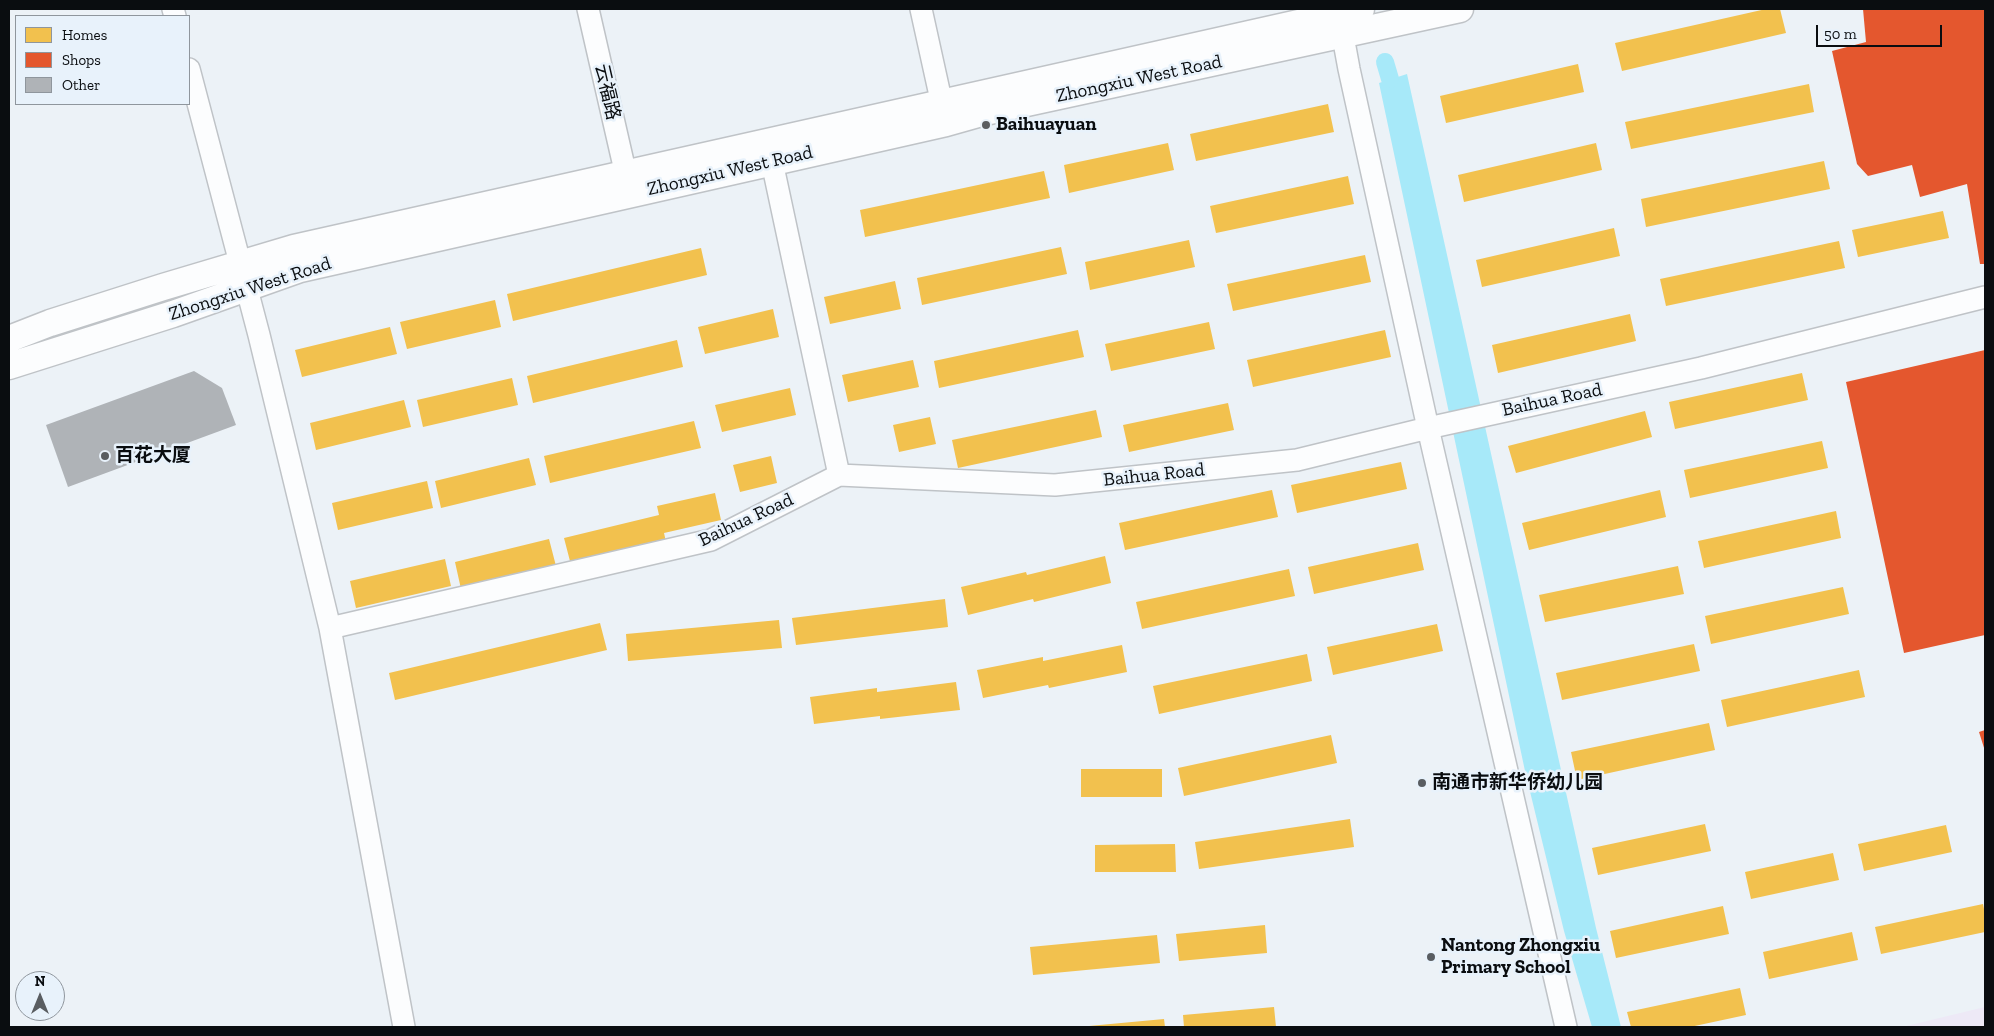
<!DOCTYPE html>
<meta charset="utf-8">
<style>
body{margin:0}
#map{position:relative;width:1994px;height:1036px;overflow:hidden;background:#ecf2f7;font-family:"Zilla Slab",serif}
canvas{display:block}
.frame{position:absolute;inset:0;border:10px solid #0a0d10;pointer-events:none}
.legend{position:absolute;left:15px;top:15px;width:175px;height:90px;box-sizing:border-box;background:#e8f2fb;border:1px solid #8f969d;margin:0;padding:6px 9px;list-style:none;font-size:15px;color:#0a0d10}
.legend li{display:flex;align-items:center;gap:10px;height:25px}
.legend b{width:25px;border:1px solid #8f969d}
.north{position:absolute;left:15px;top:971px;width:50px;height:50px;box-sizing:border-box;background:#e8f2fb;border:1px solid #8f969d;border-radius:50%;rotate:0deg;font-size:14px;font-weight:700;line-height:20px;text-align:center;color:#0a0d10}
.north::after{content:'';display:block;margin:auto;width:18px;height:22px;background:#595d61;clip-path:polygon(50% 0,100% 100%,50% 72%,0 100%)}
.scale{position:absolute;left:1816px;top:25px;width:126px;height:22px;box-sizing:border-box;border:2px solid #0a0d10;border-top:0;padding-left:6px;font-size:15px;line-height:18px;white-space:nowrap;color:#0a0d10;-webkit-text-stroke:4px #e8f2fb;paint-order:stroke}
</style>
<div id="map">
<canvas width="1994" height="1036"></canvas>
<div class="frame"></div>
<ul class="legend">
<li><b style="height:14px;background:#f2c14e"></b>Homes</li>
<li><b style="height:14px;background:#e4572e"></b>Shops</li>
<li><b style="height:14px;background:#afb3b7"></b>Other</li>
</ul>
<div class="north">N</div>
<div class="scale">50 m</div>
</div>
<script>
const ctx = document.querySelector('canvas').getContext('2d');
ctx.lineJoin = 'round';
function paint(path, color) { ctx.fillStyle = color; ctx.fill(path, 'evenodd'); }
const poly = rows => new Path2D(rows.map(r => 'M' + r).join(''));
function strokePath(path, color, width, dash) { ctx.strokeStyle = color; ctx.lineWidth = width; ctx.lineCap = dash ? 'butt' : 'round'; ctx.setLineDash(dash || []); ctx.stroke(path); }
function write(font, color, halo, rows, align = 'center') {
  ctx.font = font + ' "Zilla Slab","Noto Sans SC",serif'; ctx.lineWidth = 5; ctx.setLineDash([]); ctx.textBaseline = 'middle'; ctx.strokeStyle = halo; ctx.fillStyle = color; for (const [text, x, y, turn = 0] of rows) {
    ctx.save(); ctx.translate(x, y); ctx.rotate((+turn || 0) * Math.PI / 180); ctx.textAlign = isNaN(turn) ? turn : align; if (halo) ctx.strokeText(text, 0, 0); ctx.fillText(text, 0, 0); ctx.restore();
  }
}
paint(poly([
 [1985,1007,1985,1027,1902,1027]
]), '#ede9f6');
paint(poly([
 [1407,74,1596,928,1621,1027,1592,1027,1564,931,1525,771,1379,83]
]), '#a7e9f9');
paint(poly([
 [1766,9,1780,9,1786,33,1622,71,1615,43],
 [1578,64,1584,92,1446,123,1440,96],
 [1809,84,1814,112,1631,149,1625,122],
 [1328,104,1334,132,1196,161,1190,134],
 [1168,143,1174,170,1069,193,1064,165],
 [1596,143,1602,170,1464,202,1458,175],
 [1824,161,1830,189,1646,227,1641,199],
 [1044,171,1050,198,865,237,860,210],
 [1348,176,1354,204,1216,233,1210,206],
 [1943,211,1949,238,1858,257,1852,230],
 [1614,228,1620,256,1482,287,1476,260],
 [1189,240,1195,267,1090,290,1085,262],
 [1839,241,1845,268,1666,306,1660,279],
 [1061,247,1067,274,922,305,917,278],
 [701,248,707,275,513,321,507,294],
 [1365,255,1371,282,1233,311,1227,284],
 [895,281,901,309,830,324,824,297],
 [495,300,501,327,407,349,400,322],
 [773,309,779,337,705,354,698,327],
 [1630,314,1636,341,1498,373,1492,345],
 [1209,322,1215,349,1111,371,1105,344],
 [390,327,397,354,302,377,295,350],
 [1078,330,1084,357,939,388,934,361],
 [1385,330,1391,357,1253,387,1247,360],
 [677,340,683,367,533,403,527,376],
 [913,360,919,387,848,402,842,375],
 [1802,373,1808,400,1675,429,1669,402],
 [512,378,518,405,423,427,417,400],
 [790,388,796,415,722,432,715,405],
 [404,400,411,427,316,450,310,423],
 [1228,403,1234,430,1129,452,1123,425],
 [1096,410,1102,437,958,468,952,440],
 [1645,411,1652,437,1516,473,1508,446],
 [930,417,936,444,899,452,893,425],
 [694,421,701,448,550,483,544,456],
 [1822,441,1828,468,1690,498,1684,470],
 [771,456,777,483,740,492,733,465],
 [529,458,536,485,441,508,435,481],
 [1401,462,1407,489,1297,513,1291,485],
 [427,481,433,508,338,530,332,503],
 [1272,490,1278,517,1125,550,1119,523],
 [1660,490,1666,517,1529,550,1522,523],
 [715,493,721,520,664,533,666,542,571,565,564,538,659,515,657,506],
 [1836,511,1841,538,1704,568,1698,541],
 [549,539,556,566,461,589,455,562],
 [1418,543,1424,570,1314,594,1308,567],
 [1105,556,1111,583,1034,602,1033,599,968,615,961,587,1026,572,1027,575],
 [445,559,451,586,356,608,350,581],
 [1678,566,1684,594,1545,622,1539,595],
 [1289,569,1295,596,1142,629,1136,602],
 [1843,587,1849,614,1711,644,1705,616],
 [945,599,948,627,796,645,792,618],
 [779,620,782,648,628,661,626,634],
 [600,623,607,650,395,700,389,673],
 [1437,624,1443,651,1333,675,1327,647],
 [1694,644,1700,671,1562,700,1556,673],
 [1122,645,1127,672,1049,688,1048,685,983,698,977,670,1043,657,1043,661],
 [1307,654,1312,681,1159,714,1153,686],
 [1859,670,1865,697,1727,727,1721,700],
 [956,682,960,710,880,719,880,716,814,724,810,697,877,688,877,692],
 [1709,723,1715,750,1577,780,1571,752],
 [1331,735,1337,763,1184,796,1178,768],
 [1081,769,1162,769,1162,797,1081,797],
 [1350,819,1354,847,1199,869,1195,842],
 [1705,824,1711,851,1598,875,1592,848],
 [1946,825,1952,852,1864,871,1858,844],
 [1175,844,1176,872,1095,872,1095,845],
 [1833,853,1839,880,1751,899,1745,872],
 [1983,904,1985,914,1985,932,1881,954,1875,927],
 [1723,906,1729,934,1616,958,1610,931],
 [1265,925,1267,953,1179,961,1176,934],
 [1852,932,1858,960,1769,979,1763,952],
 [1157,935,1160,963,1033,975,1030,947],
 [1740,988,1746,1015,1690,1027,1631,1027,1627,1012],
 [1274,1007,1276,1027,1184,1027,1183,1015],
 [1164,1019,1165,1027,1089,1027,1089,1026]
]), '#f2c14e');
paint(poly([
 [1863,9,1985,9,1985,264,1980,264,1967,184,1920,197,1912,165,1868,176,1857,164,1832,51,1866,42],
 [1985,350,1985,635,1904,653,1846,382],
 [1985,730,1985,751,1979,732]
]), '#e4572e');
strokePath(poly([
 [1385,62,1390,79]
]), '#a7e9f9', 18);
paint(poly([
 [194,371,222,388,236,425,68,487,46,425]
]), '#afb3b7');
const minor = poly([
 [173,9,175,16],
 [588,9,626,175],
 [921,9,945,118],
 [1340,20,1349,69,1428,428,1566,1027],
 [189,69,259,335,330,628,404,1027],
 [769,148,839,475],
 [330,628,711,540,839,475,1055,485,1297,460,1428,428,1701,368,1985,297]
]);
const major = poly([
 [9,339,50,323,163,287,294,248,1361,9],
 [9,366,173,314,300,269,946,123,985,112,1460,9]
]);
strokePath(minor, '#bfc3c7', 24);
strokePath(major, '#bfc3c7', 29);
strokePath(minor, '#fcfdfe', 21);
strokePath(major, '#fcfdfe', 26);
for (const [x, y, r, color] of [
 [986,125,5,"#595d61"],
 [105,456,5,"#595d61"],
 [1422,783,5,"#595d61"],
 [1431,957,5,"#595d61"]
]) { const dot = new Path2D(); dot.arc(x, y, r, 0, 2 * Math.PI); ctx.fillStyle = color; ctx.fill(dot); strokePath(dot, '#e8f2fb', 2); }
write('19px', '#0a0d10', '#e8f2fb', [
 ["Zhongxiu West Road",1139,79,-12],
 ["云福路",607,92,77],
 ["Zhongxiu West Road",730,171,-13],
 ["Zhongxiu West Road",250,289,-18],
 ["Baihua Road",1552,400,-12],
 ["Baihua Road",1154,475,-6],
 ["Baihua Road",746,520,-25]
]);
write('bold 19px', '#0a0d10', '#e8f2fb', [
 ["Baihuayuan",996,125],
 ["百花大厦",115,456],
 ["南通市新华侨幼儿园",1432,783],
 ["Nantong Zhongxiu",1441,946],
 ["Primary School",1441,968]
], 'left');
</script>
